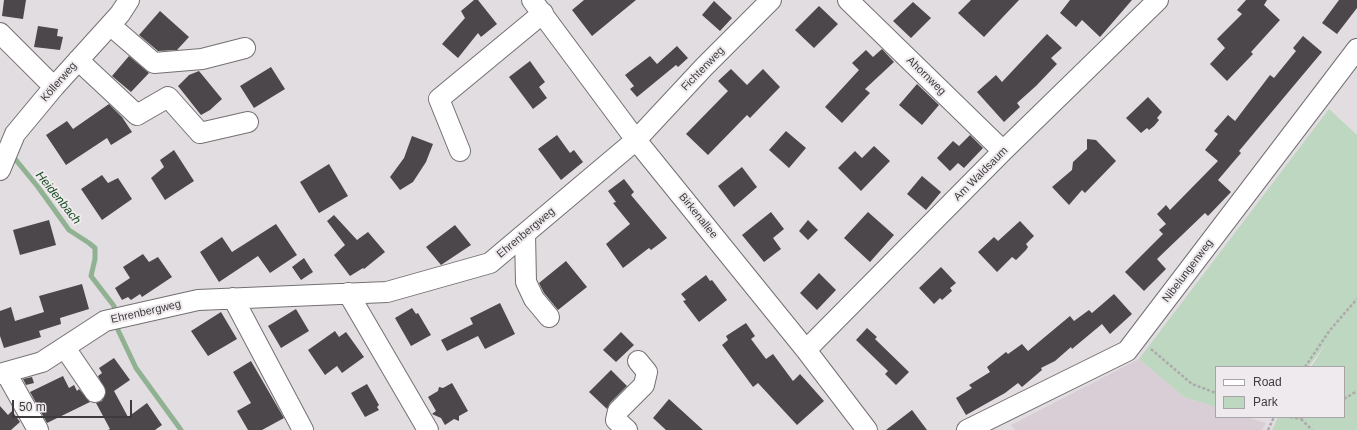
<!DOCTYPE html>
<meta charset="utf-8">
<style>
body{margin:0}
#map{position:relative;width:1357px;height:430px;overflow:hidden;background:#e2dde0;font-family:Arial,sans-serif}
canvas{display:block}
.legend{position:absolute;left:1215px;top:366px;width:130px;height:52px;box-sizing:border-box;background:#efeaed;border:1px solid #a8a4a7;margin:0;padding:5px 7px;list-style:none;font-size:12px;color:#3d3b3d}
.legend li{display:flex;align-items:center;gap:8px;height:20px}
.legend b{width:20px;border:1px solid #a8a4a7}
.scale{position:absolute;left:12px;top:400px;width:120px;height:18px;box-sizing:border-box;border:2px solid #3d3b3d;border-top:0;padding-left:5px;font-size:12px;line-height:14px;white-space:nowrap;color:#3d3b3d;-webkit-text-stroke:3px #efeaed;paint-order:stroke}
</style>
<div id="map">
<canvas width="1357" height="430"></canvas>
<ul class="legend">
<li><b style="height:5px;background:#fff"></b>Road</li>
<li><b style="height:11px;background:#bed7c0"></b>Park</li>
</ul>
<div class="scale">50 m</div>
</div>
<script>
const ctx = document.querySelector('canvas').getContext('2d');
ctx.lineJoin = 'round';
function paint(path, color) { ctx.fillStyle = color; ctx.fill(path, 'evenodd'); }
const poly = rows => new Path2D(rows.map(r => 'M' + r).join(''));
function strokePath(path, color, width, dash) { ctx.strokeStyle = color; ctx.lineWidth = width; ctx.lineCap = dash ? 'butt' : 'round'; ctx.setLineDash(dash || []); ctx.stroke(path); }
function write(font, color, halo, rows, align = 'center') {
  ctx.font = font + ' Arial,sans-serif'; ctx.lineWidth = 4; ctx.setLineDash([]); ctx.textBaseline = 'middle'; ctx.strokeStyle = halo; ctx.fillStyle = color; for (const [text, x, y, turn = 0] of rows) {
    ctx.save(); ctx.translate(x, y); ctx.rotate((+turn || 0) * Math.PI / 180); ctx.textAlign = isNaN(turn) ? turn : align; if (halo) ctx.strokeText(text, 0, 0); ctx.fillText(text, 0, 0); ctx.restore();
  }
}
paint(poly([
 [1139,359,1184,397,1216,407,1216,417,1247,417,1266,423,1262,430,1015,430,1011,425]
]), '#d9ced5');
paint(poly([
 [1329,109,1357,135,1357,430,1272,430,1278,417,1344,417,1344,367,1311,367,1326,344,1308,367,1216,367,1216,407,1184,397,1139,359]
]), '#bed7c0');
strokePath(poly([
 [11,154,38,187,69,230,89,243,95,248,95,259,91,276,114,306,115,314],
 [117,322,118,330,136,368,181,430]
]), '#90b292', 5);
paint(poly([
 [4,0,26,0,23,19,2,16],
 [474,0,478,0,497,24,481,37,478,33,458,58,442,44,465,18,461,11],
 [584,0,636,0,592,36,572,10],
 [971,0,1019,0,984,37,958,13],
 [1070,0,1132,0,1100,37,1082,20,1076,27,1060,13],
 [1246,0,1267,0,1264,5,1280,20,1251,52,1253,54,1227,81,1210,64,1225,48,1217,39,1242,14,1237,10],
 [1339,0,1357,0,1357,8,1337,34,1322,23],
 [714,1,732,18,720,31,702,15],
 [913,2,931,18,911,38,893,21],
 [819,6,838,24,814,48,795,30],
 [160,11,189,37,177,50,158,51,139,35],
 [38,26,58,29,57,36,63,37,60,50,34,47],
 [1047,34,1062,48,1051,58,1057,64,1036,86,1017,103,1020,107,1004,122,977,92,996,75,1002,82],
 [1303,36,1322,52,1239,151,1241,153,1218,180,1231,192,1208,216,1205,213,1157,259,1166,269,1144,291,1125,272,1163,234,1159,230,1166,224,1157,214,1166,205,1170,210,1218,161,1205,150,1218,134,1214,131,1228,115,1235,121,1270,75,1274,78,1296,51,1293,48],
 [677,46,688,58,678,67,676,65,637,97,630,89,634,86,625,75,650,56,657,64],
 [882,49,894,62,865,89,870,93,842,123,825,107,859,70,852,63,866,50,873,57],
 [129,56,149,73,131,92,112,76],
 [530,61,545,82,539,87,547,98,533,109,509,77],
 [271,67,285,89,254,108,240,86],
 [731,69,747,85,763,69,780,87,750,118,747,115,708,155,686,134,728,91,718,81],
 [199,71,222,99,210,110,201,115,178,86,189,75],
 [917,84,939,105,922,125,899,105],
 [1148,97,1162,112,1157,118,1159,120,1154,126,1149,130,1147,128,1141,133,1126,118],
 [109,104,122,117,132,132,111,145,107,138,66,165,46,135,67,121,73,129],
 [786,131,806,148,789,168,769,150],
 [557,135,570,153,574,150,583,162,561,180,538,149],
 [970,135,983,148,964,168,958,163,950,171,937,158,953,141,959,146],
 [412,136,433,144,426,162,413,182,400,190,390,177,404,158],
 [1087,139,1096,140,1116,161,1085,193,1082,190,1069,205,1052,187,1072,170,1073,162,1087,149],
 [874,146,890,161,861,191,838,168,855,151,862,158],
 [174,150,194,181,165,200,151,178,164,167,160,160],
 [329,164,348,196,319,213,300,182],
 [742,167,757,187,734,207,718,186],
 [102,175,108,183,118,178,132,199,102,220,81,189],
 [922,176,941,192,926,210,907,194],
 [624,179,634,192,631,195,667,238,651,250,649,248,623,268,606,244,630,224,613,203,616,202,608,191],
 [771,212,784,229,773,238,781,249,764,262,742,235],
 [868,212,894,235,870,262,844,238],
 [334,215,357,240,368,232,385,252,364,269,363,268,350,276,334,255,345,245,327,221],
 [49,220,56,245,20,255,13,230],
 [808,220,818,230,808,240,799,231],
 [1020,221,1034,236,1026,244,1028,247,1026,250,1016,260,1012,257,997,272,978,252,994,237,998,241],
 [276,224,297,255,270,273,258,256,219,282,200,252,222,237,232,252],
 [455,225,471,245,441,265,426,247],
 [143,254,149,262,158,257,172,277,142,297,140,294,131,300,128,297,122,300,115,288,130,278,123,267],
 [304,258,313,272,301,280,292,267],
 [566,261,587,287,558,310,544,293,539,283],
 [941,267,956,283,950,288,952,291,942,300,940,298,934,304,919,288],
 [819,273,836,290,817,310,800,293],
 [706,275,710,281,712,280,727,300,699,322,683,301,686,300,681,294],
 [82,284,89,309,60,318,61,324,39,331,41,337,4,348,0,336,0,311,11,307,15,321,44,312,39,296],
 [1114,294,1132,314,1110,334,1102,324,1072,349,1071,347,1055,361,1041,368,1042,370,1022,387,1018,383,1005,393,966,415,956,398,972,388,969,385,990,372,987,367,1006,352,1008,354,1022,344,1028,351,1070,316,1074,321,1089,310,1092,313],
 [500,303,515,334,485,349,478,336,447,351,441,340,473,324,470,318],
 [412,308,416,314,418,313,431,335,411,346,395,318],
 [296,309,309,331,281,348,268,326],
 [221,312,237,339,208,356,191,331],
 [746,323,755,336,751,339,766,359,773,354,793,381,800,374,824,401,797,425,758,383,753,387,722,345,728,340,726,336],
 [867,328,877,337,875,339,909,372,896,385,885,374,888,371,856,340],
 [335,331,339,337,346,332,364,357,342,373,337,366,325,375,308,350],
 [621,332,634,345,616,362,603,350],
 [114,358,130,380,114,391,128,417,147,403,162,425,155,430,108,430,110,429,96,403,102,401,106,392,98,376,102,373,99,368],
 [251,361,284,418,262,430,248,430,237,411,251,403,233,372],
 [611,370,627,386,610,403,607,409,589,392],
 [63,376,69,388,74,385,77,391,79,389,90,402,47,423,30,392],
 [32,377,34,383,26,385,23,379],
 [452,383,468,411,459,416,459,421,454,419,445,425,441,418,432,414,436,411,428,397,438,391,439,387,443,388],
 [367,384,379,405,377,407,379,410,365,417,351,393],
 [669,399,703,430,666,430,653,418],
 [0,406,8,415,12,411,20,422,11,430,0,430],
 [912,410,927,430,886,430]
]), '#4b474a');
const minor = poly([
 [532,0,636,140,806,350,867,430],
 [848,0,1003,151],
 [110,25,154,63,202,59,245,48],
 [0,33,54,87],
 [78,60,137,115,168,97,200,133,248,122],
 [460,151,439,99,543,13],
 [0,170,15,134,54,87,120,14,129,0],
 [525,234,526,282,534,299,549,317],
 [348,293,428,430],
 [233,298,303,430],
 [65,348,95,392],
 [806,350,1003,151,1158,0],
 [6,373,38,430],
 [0,374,42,362,105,321,198,300,387,292,490,263,636,140,704,67,771,0],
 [627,430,616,420,618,411,644,385,647,372,638,361],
 [967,430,1127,351,1357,49]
]);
strokePath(minor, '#747072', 22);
strokePath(poly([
 [1151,349,1192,384,1216,393],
 [1305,367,1330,330,1357,299],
 [1344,399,1357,391],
 [1290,417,1301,419,1305,417],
 [1301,419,1312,430],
 [1268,430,1274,417]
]), '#ada9ac', 2.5, [3, 2]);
strokePath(minor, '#fff', 20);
write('11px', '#3d3b3d', '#efeaed', [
 ["Fichtenweg",703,69,-46],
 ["Ahornweg",926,76,44],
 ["Köllerweg",59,82,-49],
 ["Am Waldsaum",981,174,-45],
 ["Birkenallee",698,216,51],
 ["Ehrenbergweg",526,233,-40],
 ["Nibelungenweg",1188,271,-53],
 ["Ehrenbergweg",146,312,-13]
]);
write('italic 12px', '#184c22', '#efeaed', [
 ["Heidenbach",58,198,51]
]);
</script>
